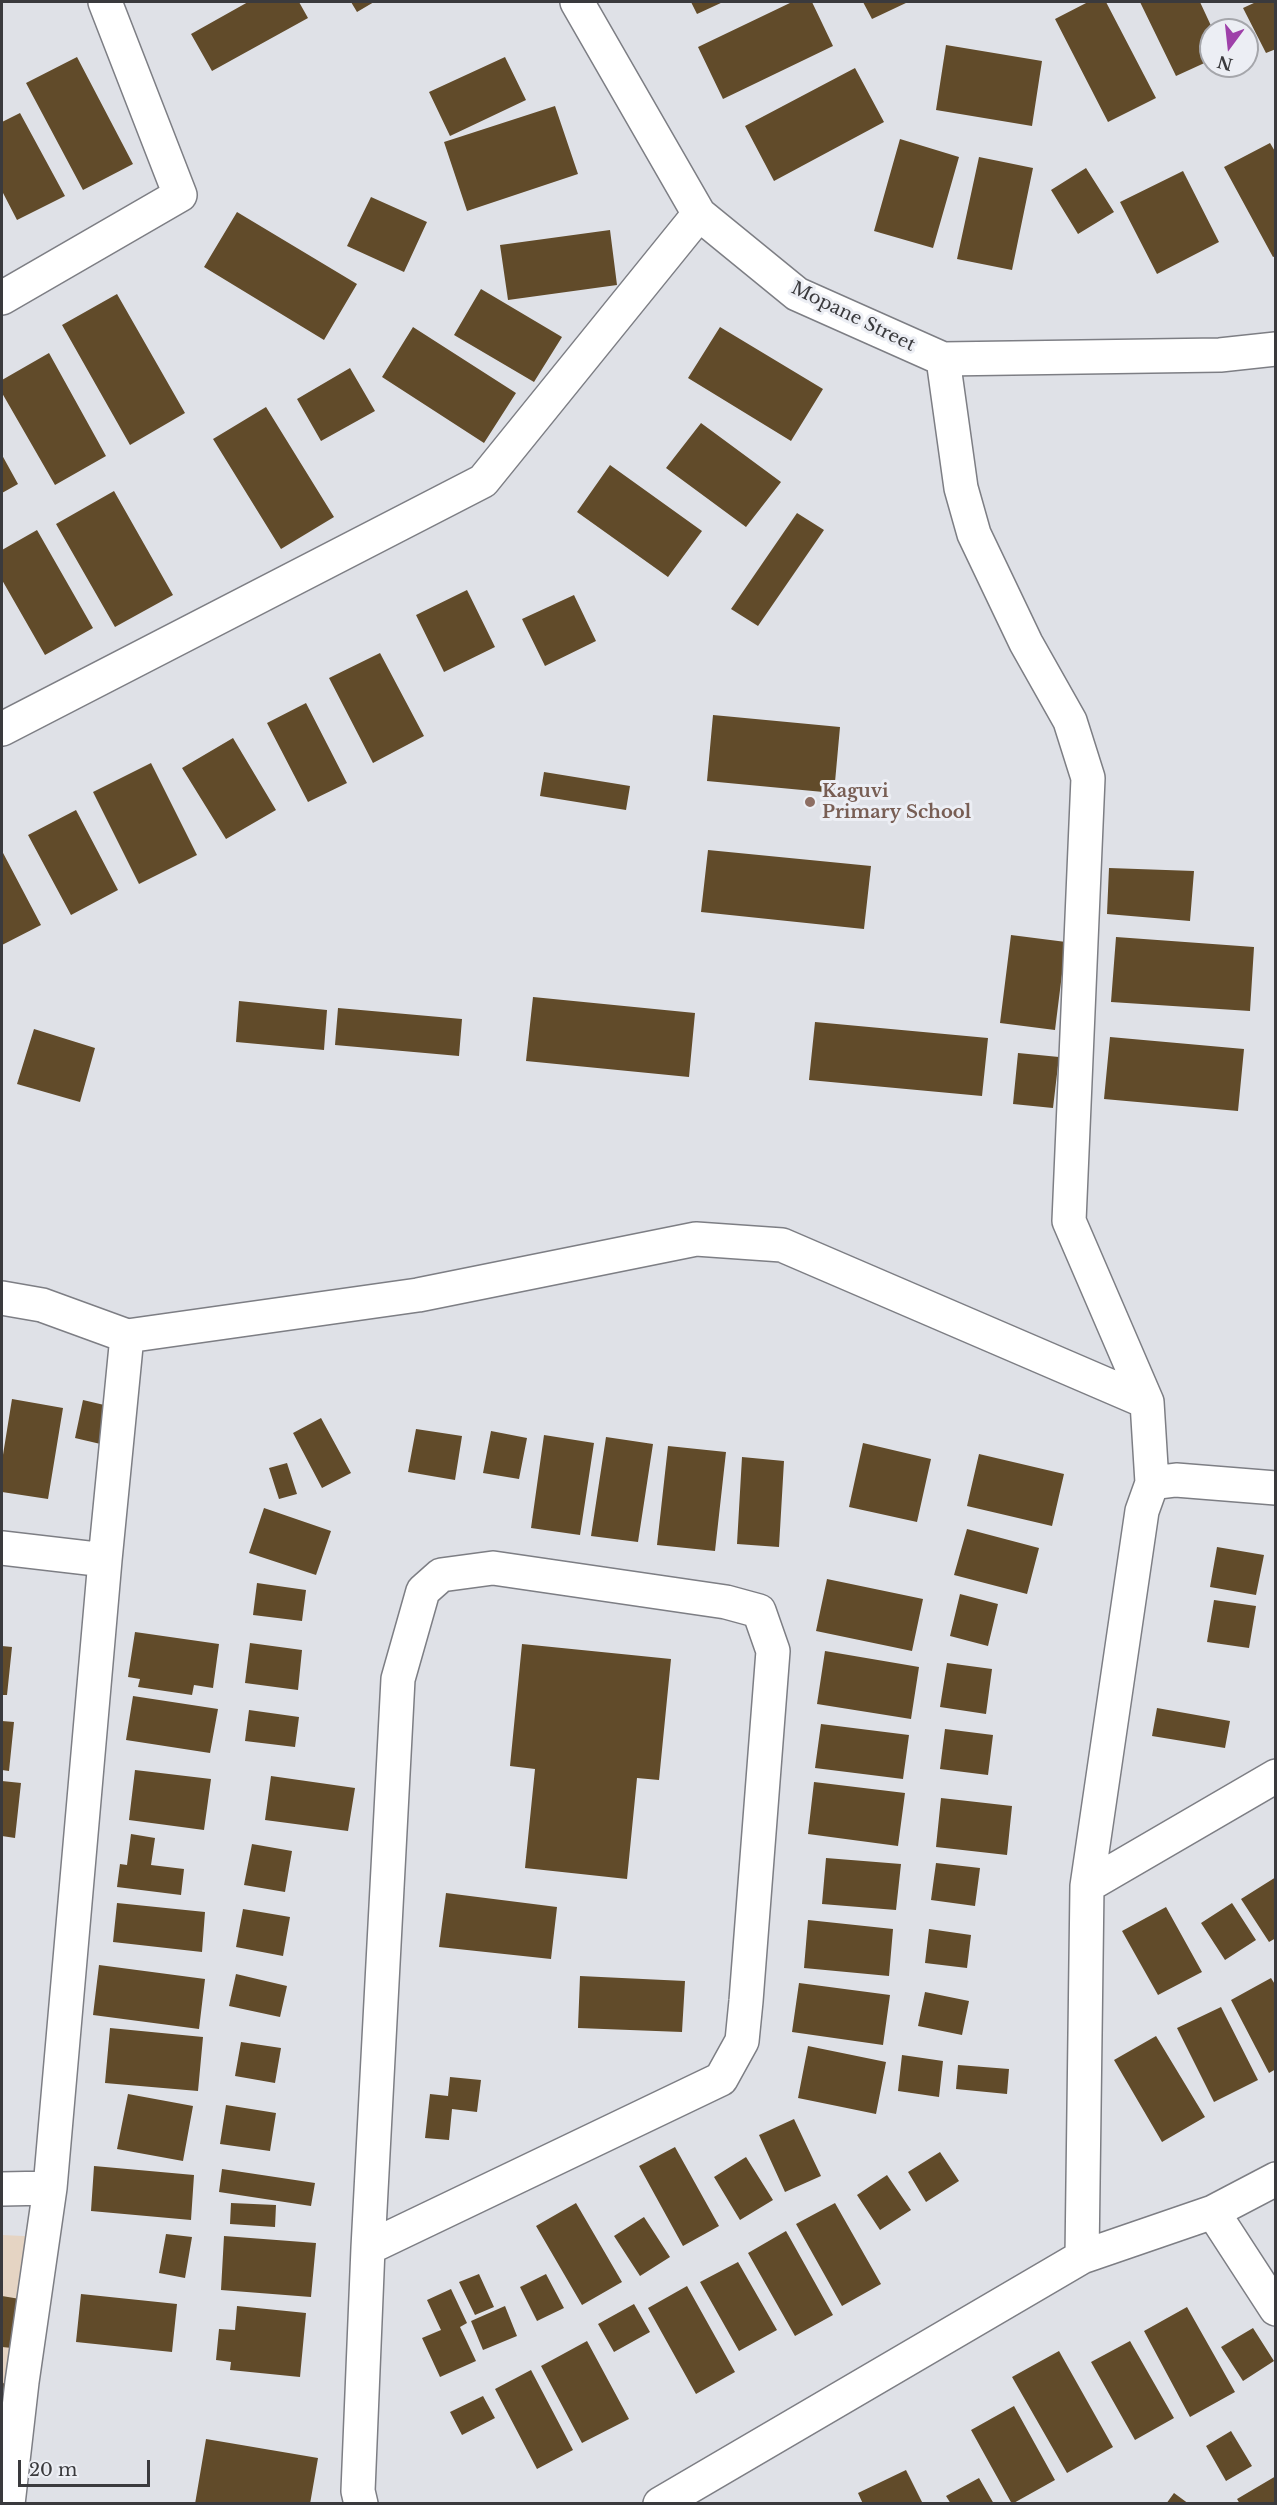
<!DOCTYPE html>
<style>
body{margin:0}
#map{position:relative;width:1277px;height:2505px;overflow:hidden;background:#dfe1e7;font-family:"Libre Baskerville",serif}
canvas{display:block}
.frame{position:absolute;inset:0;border:3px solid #3a3a3d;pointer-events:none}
.north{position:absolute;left:1199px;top:18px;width:60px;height:60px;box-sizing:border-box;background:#eceef4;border:2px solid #a5a6ab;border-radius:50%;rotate:195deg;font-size:16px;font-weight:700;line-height:24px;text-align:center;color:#3a3a3d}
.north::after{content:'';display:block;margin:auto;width:21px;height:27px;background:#9e40a9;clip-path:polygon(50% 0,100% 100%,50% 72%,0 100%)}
.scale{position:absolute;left:18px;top:2460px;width:132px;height:27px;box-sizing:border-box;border:3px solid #3a3a3d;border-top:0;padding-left:8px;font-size:18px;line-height:21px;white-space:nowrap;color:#3a3a3d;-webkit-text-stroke:4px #eceef4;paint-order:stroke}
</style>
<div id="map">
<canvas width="1277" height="2505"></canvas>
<div class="frame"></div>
<div class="north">N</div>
<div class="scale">20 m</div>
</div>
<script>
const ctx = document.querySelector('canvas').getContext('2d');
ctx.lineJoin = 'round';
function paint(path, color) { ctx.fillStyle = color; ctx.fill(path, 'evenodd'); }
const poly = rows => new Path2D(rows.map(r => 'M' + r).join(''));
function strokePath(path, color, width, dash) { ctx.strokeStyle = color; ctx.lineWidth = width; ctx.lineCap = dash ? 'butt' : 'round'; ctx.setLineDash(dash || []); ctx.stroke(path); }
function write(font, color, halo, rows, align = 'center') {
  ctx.font = font + ' "Libre Baskerville",serif'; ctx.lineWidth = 6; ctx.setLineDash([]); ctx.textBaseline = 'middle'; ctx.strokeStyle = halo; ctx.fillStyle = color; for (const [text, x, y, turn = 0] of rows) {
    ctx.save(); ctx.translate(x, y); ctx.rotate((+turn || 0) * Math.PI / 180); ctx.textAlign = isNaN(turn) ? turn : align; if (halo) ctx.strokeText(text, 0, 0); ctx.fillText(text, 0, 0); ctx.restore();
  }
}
paint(poly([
 [2,2235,45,2237,2,2504]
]), '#e5d4c3');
paint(poly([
 [248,2,299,2,308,18,212,71,191,34],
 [351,2,374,2,357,12],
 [691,2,723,2,697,14],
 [792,2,812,2,833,46,723,99,698,47],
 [863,2,908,2,872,19],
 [1088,2,1106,2,1156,98,1108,122,1055,19],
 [1140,2,1200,2,1213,30,1211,30,1211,60,1176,76],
 [1256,2,1276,2,1276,49,1266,53,1243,8],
 [946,45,1042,61,1032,126,936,110],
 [77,57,133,164,83,190,26,83],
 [505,57,526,100,450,136,429,92],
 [855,68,884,122,774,181,745,126],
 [555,106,578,174,467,211,444,142],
 [20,113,65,196,17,220,2,191,2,122],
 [900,139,959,157,933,248,874,231],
 [1270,143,1276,153,1276,256,1273,257,1224,167],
 [979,157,1033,168,1012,270,957,259],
 [1086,168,1114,212,1078,234,1051,190],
 [1183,171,1219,242,1157,274,1120,202],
 [371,197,427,222,404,272,347,246],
 [237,212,357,284,324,340,204,267],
 [610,230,617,285,508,300,500,245],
 [481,289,562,337,534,382,454,335],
 [117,294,185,413,130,445,62,325],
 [413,327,516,393,484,443,382,377],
 [720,327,823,389,791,441,688,378],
 [49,353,106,456,55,485,2,393,2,380],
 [350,368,375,411,321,441,297,399],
 [266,407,334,517,281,549,213,439],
 [701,423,781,482,746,527,666,468],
 [2,455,18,484,2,493],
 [610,465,702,531,668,577,577,512],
 [114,491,173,595,115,627,56,524],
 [797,513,824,530,758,626,731,609],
 [37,530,93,628,45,655,2,580,2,550],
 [467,590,495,647,444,672,416,615],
 [574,595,596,641,545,666,522,619],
 [380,653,424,736,373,763,329,678],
 [306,703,347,783,308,802,267,723],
 [713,715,840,727,834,793,707,781],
 [233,738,276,810,226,839,182,768],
 [151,763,197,855,139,884,93,792],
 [544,772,630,786,626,810,540,796],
 [76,810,118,890,71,915,28,835],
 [708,850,871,866,864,929,701,912],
 [2,851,41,925,2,945],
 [1109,868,1194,871,1190,921,1107,914],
 [1011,935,1066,942,1055,1030,1000,1023],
 [1116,937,1254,947,1250,1011,1111,1002],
 [533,997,695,1013,689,1077,526,1061],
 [239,1001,327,1010,324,1050,236,1042],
 [338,1008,462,1019,459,1056,335,1045],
 [815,1022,988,1038,982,1096,809,1080],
 [34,1029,95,1048,80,1102,17,1084],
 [1110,1037,1244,1049,1238,1111,1104,1099],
 [1018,1053,1059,1057,1053,1108,1013,1104],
 [12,1399,63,1408,48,1499,2,1492,2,1461],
 [83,1400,117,1408,109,1446,75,1438],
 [321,1418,351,1473,322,1488,293,1433],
 [416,1429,462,1436,455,1480,408,1472],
 [491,1431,527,1438,519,1479,483,1473],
 [544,1435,594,1443,580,1535,531,1528],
 [606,1437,653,1444,638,1542,591,1536],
 [863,1443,931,1459,917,1522,849,1507],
 [668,1446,726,1452,715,1551,657,1545],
 [979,1454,1064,1474,1052,1526,967,1506],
 [742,1457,784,1461,779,1547,737,1544],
 [287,1463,297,1494,279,1499,269,1468],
 [264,1508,331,1531,316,1575,249,1553],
 [967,1529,1039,1548,1027,1594,954,1575],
 [1217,1547,1264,1555,1256,1595,1210,1587],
 [827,1579,923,1599,912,1651,816,1631],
 [257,1583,306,1590,302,1621,253,1615],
 [960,1594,998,1604,988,1646,950,1636],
 [1214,1600,1256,1606,1249,1648,1207,1642],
 [135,1632,219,1644,213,1688,194,1685,192,1695,138,1687,140,1679,128,1677],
 [250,1643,302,1650,298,1690,245,1683],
 [522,1644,671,1659,659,1780,637,1778,627,1879,525,1868,535,1769,510,1766],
 [2,1646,12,1647,7,1695,2,1695],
 [825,1651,919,1667,911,1719,817,1704],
 [947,1663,992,1669,986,1714,940,1707],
 [133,1696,218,1709,210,1753,126,1740],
 [1157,1708,1230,1721,1225,1748,1152,1736],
 [249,1710,299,1717,295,1747,245,1741],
 [2,1721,14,1722,9,1771,2,1770],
 [821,1724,909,1735,903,1779,815,1768],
 [945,1729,993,1735,988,1775,940,1769],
 [135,1770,211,1779,204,1830,129,1820],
 [271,1776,355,1788,348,1831,265,1820],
 [2,1781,21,1783,15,1838,2,1836],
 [814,1782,905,1793,898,1846,808,1834],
 [941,1798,1012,1806,1007,1855,936,1847],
 [131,1834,155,1838,151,1865,184,1869,181,1895,117,1887,120,1864,127,1865],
 [252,1844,292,1851,285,1892,244,1885],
 [826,1858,901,1864,896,1910,822,1904],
 [936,1863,980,1868,975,1906,931,1900],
 [1276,1877,1276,1938,1269,1942,1241,1899],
 [446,1893,557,1907,551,1959,439,1947],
 [117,1903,205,1912,202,1952,113,1942],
 [1232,1903,1256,1940,1225,1960,1201,1923],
 [1166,1907,1202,1972,1158,1995,1122,1931],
 [243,1909,290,1917,283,1956,236,1947],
 [808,1920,893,1929,889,1976,804,1968],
 [929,1929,971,1935,967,1968,925,1963],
 [99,1965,205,1979,199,2029,93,2015],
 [236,1974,287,1986,280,2017,229,2006],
 [580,1976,685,1981,682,2032,578,2028],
 [1271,1978,1276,1986,1276,2069,1269,2073,1231,2000],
 [799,1983,890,1995,883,2045,792,2032],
 [925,1992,969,2001,962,2035,918,2026],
 [1221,2007,1258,2080,1214,2102,1177,2028],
 [110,2028,203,2037,198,2091,105,2083],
 [1156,2036,1205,2117,1162,2142,1114,2060],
 [241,2042,281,2048,275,2083,235,2076],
 [808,2046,886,2062,876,2114,798,2098],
 [902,2055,943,2061,939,2097,898,2091],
 [958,2065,1009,2069,1007,2094,956,2089],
 [450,2077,481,2080,477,2112,452,2109,449,2140,425,2138,430,2094,448,2096],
 [128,2094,193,2106,183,2161,117,2149],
 [226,2105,276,2113,270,2151,220,2144],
 [794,2119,821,2176,785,2192,759,2135],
 [675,2147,719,2226,683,2246,639,2166],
 [940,2152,959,2181,926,2202,908,2172],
 [746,2157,773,2200,740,2220,714,2177],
 [94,2166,194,2175,191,2220,91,2211],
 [222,2169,315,2183,311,2206,219,2192],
 [887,2175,911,2210,880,2230,857,2195],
 [231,2203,276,2205,275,2227,230,2224],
 [576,2203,622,2282,582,2305,536,2226],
 [835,2203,881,2284,842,2306,796,2224],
 [644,2217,670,2257,640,2276,614,2236],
 [786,2231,833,2315,795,2336,748,2253],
 [166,2234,192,2237,185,2278,159,2273],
 [224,2236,316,2243,311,2297,221,2290],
 [738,2262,777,2330,739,2351,700,2282],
 [479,2274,494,2307,475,2315,459,2282],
 [546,2274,564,2308,537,2321,520,2287],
 [687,2286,735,2372,696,2394,648,2308],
 [451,2289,467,2323,460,2327,476,2361,440,2377,422,2338,441,2330,427,2300],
 [81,2294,177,2304,172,2352,76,2342],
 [2,2296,20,2299,12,2348,2,2347],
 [634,2304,650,2332,614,2352,598,2324],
 [237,2306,306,2313,300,2377,230,2370,231,2362,216,2360,219,2329,235,2330],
 [505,2306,517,2336,483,2350,471,2321],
 [1187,2307,1235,2392,1190,2417,1144,2331],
 [1253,2328,1274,2361,1243,2381,1221,2347],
 [587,2341,629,2419,582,2443,541,2366],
 [1130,2341,1174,2418,1135,2440,1091,2362],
 [1059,2351,1113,2447,1067,2473,1012,2377],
 [531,2370,573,2450,537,2469,495,2389],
 [2,2383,8,2384,3,2410,2,2410],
 [483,2396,495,2418,462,2435,450,2412],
 [1014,2406,1055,2480,1012,2504,971,2430],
 [1231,2431,1252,2466,1226,2481,1206,2446],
 [206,2439,318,2458,310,2504,195,2504],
 [906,2470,923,2504,863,2504,858,2493],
 [1276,2476,1276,2504,1240,2504,1237,2499],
 [979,2478,994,2504,951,2504,946,2496],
 [1174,2493,1189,2504,1166,2504]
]), '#614b2a');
const minor = poly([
 [577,2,699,214,797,294,943,359,1220,355,1276,349],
 [2,298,180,195,105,2],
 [943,359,961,488,974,534,1026,643,1070,721,1088,778,1069,1221,1147,1402,1152,1483,1142,1511,1087,1886,1082,2257],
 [2,729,483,481,699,214],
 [2,1298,42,1305,127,1336,105,1560],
 [127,1336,418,1295,696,1239,782,1245,1147,1402],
 [1152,1483,1176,1480,1276,1488],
 [2,1548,105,1560,50,2188,22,2382,8,2504],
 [1087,1886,1276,1776],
 [2,2189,50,2188],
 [1213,2212,1276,2309],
 [361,2504,358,2491,368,2248,398,1679,423,1591,441,1575,493,1568,726,1602,759,1611,773,1651,746,2001,742,2041,721,2079,368,2248],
 [660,2504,1082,2257,1213,2212,1276,2179]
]);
strokePath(minor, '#7d7e84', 36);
strokePath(minor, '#fff', 33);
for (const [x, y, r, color] of [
 [810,802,6,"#8d6e63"]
]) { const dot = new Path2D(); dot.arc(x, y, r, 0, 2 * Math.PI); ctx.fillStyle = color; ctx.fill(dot); strokePath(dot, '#eceef4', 2); }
write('18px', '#3a3a3d', '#eceef4', [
 ["Mopane Street",853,317,26]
]);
write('bold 18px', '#785e54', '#eceef4', [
 ["Kaguvi",822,792],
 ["Primary School",822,813]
], 'left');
</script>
